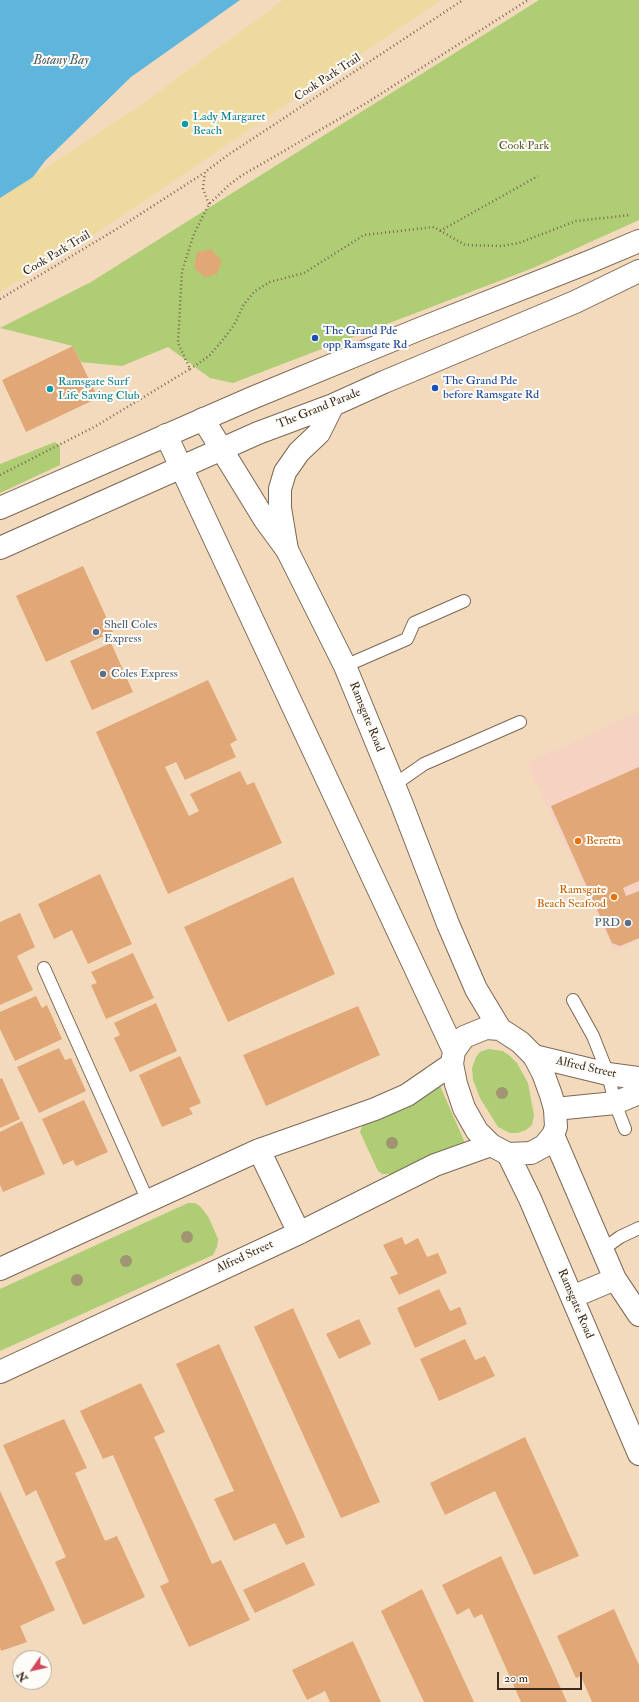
<!DOCTYPE html>
<style>
body{margin:0}
#map{position:relative;width:639px;height:1702px;overflow:hidden;background:#f3dabc;font-family:"IM FELL Double Pica",serif}
canvas{display:block}
.north{position:absolute;left:12px;top:1650px;width:40px;height:40px;box-sizing:border-box;background:#fdfcf7;border:1px solid #afa8a0;border-radius:50%;rotate:236deg;font-size:11px;font-weight:700;line-height:16px;text-align:center;color:#3b2a1e}
.north::after{content:'';display:block;margin:auto;width:14px;height:18px;background:#d1495b;clip-path:polygon(50% 0,100% 100%,50% 72%,0 100%)}
.scale{position:absolute;left:497px;top:1672px;width:85px;height:18px;box-sizing:border-box;border:2px solid #3b2a1e;border-top:0;padding-left:5px;font-size:12px;line-height:14px;white-space:nowrap;color:#3b2a1e;-webkit-text-stroke:3px #fdfcf7;paint-order:stroke}
</style>
<div id="map">
<canvas width="639" height="1702"></canvas>
<div class="north">N</div>
<div class="scale">20 m</div>
</div>
<script>
const ctx = document.querySelector('canvas').getContext('2d');
ctx.lineJoin = 'round';
function paint(path, color) { ctx.fillStyle = color; ctx.fill(path, 'evenodd'); }
const poly = rows => new Path2D(rows.map(r => 'M' + r).join(''));
function strokePath(path, color, width, dash) { ctx.strokeStyle = color; ctx.lineWidth = width; ctx.lineCap = dash ? 'butt' : 'round'; ctx.setLineDash(dash || []); ctx.stroke(path); }
function write(font, color, halo, rows, align = 'center') {
  ctx.font = font + ' "IM FELL Double Pica",serif'; ctx.lineWidth = 4; ctx.setLineDash([]); ctx.textBaseline = 'middle'; ctx.strokeStyle = halo; ctx.fillStyle = color; for (const [text, x, y, turn = 0] of rows) {
    ctx.save(); ctx.translate(x, y); ctx.rotate((+turn || 0) * Math.PI / 180); ctx.textAlign = isNaN(turn) ? turn : align; if (halo) ctx.strokeText(text, 0, 0); ctx.fillText(text, 0, 0); ctx.restore();
  }
}
paint(poly([
 [639,712,639,940,614,951,527,763]
]), '#f6d2c3');
paint(poly([
 [539,0,639,0,639,220,533,268,233,383,210,378,168,347,122,366,81,362,73,346,0,328,91,282],
 [55,442,60,446,60,465,0,493,0,464],
 [488,1049,503,1051,510,1056,517,1063,528,1083,534,1115,532,1125,526,1130,518,1133,510,1133,498,1127,480,1098,473,1080,472,1068,476,1057,480,1052],
 [440,1086,465,1143,437,1152,391,1174,382,1174,378,1171,360,1132,362,1126,365,1121,385,1116,407,1108],
 [188,1203,195,1203,201,1207,209,1218,218,1239,217,1247,213,1255,0,1351,0,1289]
]), '#afcd74');
paint(poly([
 [283,0,441,0,83,242,56,248,50,263,0,292,0,198,145,102]
]), '#eeda9e');
paint(poly([
 [0,0,240,0,131,77,45,161,33,177,0,198]
]), '#60b5dc');
paint(poly([
 [211,249,222,261,217,274,204,277,194,267,197,252],
 [73,346,98,398,26,432,2,380],
 [83,566,113,632,46,662,16,596],
 [111,643,133,692,92,710,70,661],
 [208,680,237,740,230,744,236,757,185,780,176,762,165,767,189,816,199,811,190,794,240,771,247,785,254,782,282,843,168,894,96,732],
 [639,767,639,881,623,888,626,896,639,891,639,938,620,946,612,943,551,806],
 [100,874,132,944,88,964,72,930,54,939,38,904],
 [293,877,335,974,228,1022,184,927],
 [20,913,35,947,17,956,33,990,0,1005,0,922],
 [133,953,154,998,106,1019,91,985,97,983,91,972],
 [36,996,42,1008,47,1005,62,1039,15,1061,0,1029,0,1012],
 [156,1003,177,1051,130,1072,114,1038,120,1035,114,1023],
 [358,1006,380,1055,266,1106,243,1055],
 [59,1048,65,1060,71,1058,86,1091,39,1113,17,1067],
 [180,1056,201,1103,189,1108,193,1114,162,1127,139,1075],
 [2,1078,20,1119,0,1128,0,1079],
 [84,1100,108,1152,76,1166,73,1160,63,1165,42,1119],
 [22,1121,45,1174,3,1192,0,1185,0,1132],
 [402,1237,405,1245,418,1238,427,1257,438,1253,447,1273,399,1295,390,1277,398,1274,383,1245],
 [439,1289,450,1311,460,1307,467,1324,415,1348,397,1308],
 [293,1308,380,1502,341,1518,254,1327],
 [359,1319,371,1344,339,1359,326,1334],
 [465,1339,475,1360,485,1356,495,1376,439,1401,420,1359],
 [219,1344,305,1537,286,1545,275,1523,234,1541,214,1499,234,1491,176,1364],
 [141,1383,165,1432,154,1437,212,1564,221,1560,250,1620,189,1647,160,1586,169,1582,113,1455,103,1459,80,1411],
 [64,1419,87,1468,75,1473,105,1541,117,1536,145,1597,83,1625,55,1562,66,1557,36,1490,26,1496,3,1445],
 [525,1437,579,1556,534,1575,495,1491,445,1515,430,1483],
 [0,1491,55,1610,20,1626,27,1642,1,1651,0,1648],
 [501,1556,567,1702,521,1702,482,1614,474,1618,469,1608,457,1615,442,1585],
 [304,1562,315,1585,255,1613,243,1590],
 [422,1589,474,1702,424,1702,381,1611],
 [614,1609,639,1665,639,1702,592,1702,581,1676,576,1678,557,1636],
 [353,1641,381,1702,330,1702,325,1691,307,1700,292,1670]
]), '#e1a776');
const lane = poly([
 [345,666,407,639,414,623,464,601],
 [394,785,424,764,520,722],
 [44,968,148,1201],
 [573,1000,593,1036,608,1074,615,1103,625,1129],
 [602,1250,620,1237,639,1228]
]);
const street = poly([
 [534,1056,608,1074,639,1078],
 [555,1109,615,1103,639,1093],
 [259,1150,299,1233],
 [0,1269,259,1150,375,1109,407,1095,452,1064],
 [0,1372,299,1233,435,1165,491,1145]
]);
const secondary = poly([
 [203,419,265,520,287,550,345,666,401,802,448,924,476,989,500,1029],
 [166,435,454,1051],
 [486,1028,500,1029,520,1042,534,1056,543,1073,551,1095,555,1109,556,1127,553,1135,544,1146,531,1153,508,1154,491,1145,477,1131,464,1108,456,1084,452,1064,454,1051,464,1037,486,1028],
 [553,1135,615,1279,639,1315],
 [508,1154,530,1199,639,1454],
 [572,1297,615,1279]
]);
const primary = poly([
 [0,508,252,398,417,330,589,262,639,241],
 [0,548,258,433,333,405,384,382,575,302,639,271],
 [287,550,280,508,280,489,285,472,299,452,319,433,333,405]
]);
strokePath(lane, '#7b6855', 14);
strokePath(street, '#7b6855', 24);
strokePath(secondary, '#7b6855', 24);
strokePath(primary, '#7b6855', 24);
strokePath(poly([
 [209,204,203,189,205,172,228,155,463,0],
 [440,231,538,176],
 [0,299,125,224,204,173],
 [190,369,209,356,222,341,234,325,244,304,255,291,270,282,304,273,364,235,434,227,465,245,502,246,519,243,576,221,631,215],
 [0,475,96,426,190,369,178,343,182,271,194,234,209,204,229,185,241,176,368,102,528,0]
]), '#7b6855', 2.5, [1, 3]);
strokePath(lane, '#fff', 12);
strokePath(street, '#fff', 22);
strokePath(secondary, '#fff', 22);
strokePath(primary, '#fff', 22);
ctx.fillStyle = '#a19473';
for (const [x, y] of [
 [502,1093],
 [392,1143],
 [187,1237],
 [126,1261],
 [77,1280]
]) { ctx.beginPath(); ctx.arc(x, y, 6, 0, 2 * Math.PI); ctx.fill(); }
for (const [x, y, r, color] of [
 [185,124,4,"#0f9aa8"],
 [315,338,4,"#1a4fb4"],
 [435,388,4,"#1a4fb4"],
 [50,389,4,"#0f9aa8"],
 [96,632,4,"#5c6f8a"],
 [103,674,4,"#5c6f8a"],
 [578,841,4,"#e8710a"],
 [614,897,4,"#e8710a"],
 [628,923,4,"#5c6f8a"]
]) { const dot = new Path2D(); dot.arc(x, y, r, 0, 2 * Math.PI); ctx.fillStyle = color; ctx.fill(dot); strokePath(dot, '#fdfcf7', 1.5); }
write('12px', '#3b2a1e', '#fdfcf7', [
 ["Cook Park Trail",328,78,-33],
 ["Cook Park Trail",57,254,-31],
 ["The Grand Parade",319,409,-22],
 ["Ramsgate Road",366,717,68],
 ["Alfred Street",586,1068,13],
 ["Alfred Street",245,1257,-25],
 ["Ramsgate Road",575,1304,67]
]);
write('12px', '#0d838f', '#fdfcf7', [
 ["Lady Margaret",193,117],
 ["Beach",193,131],
 ["Ramsgate Surf",58,382],
 ["Life Saving Club",58,396]
], 'left');
write('12px', '#5e5b38', '#fdfcf7', [
 ["Cook Park",524,146]
]);
write('12px', '#164399', '#fdfcf7', [
 ["The Grand Pde",323,331],
 ["opp Ramsgate Rd",323,345],
 ["The Grand Pde",443,381],
 ["before Ramsgate Rd",443,395]
], 'left');
write('12px', '#4e5e75', '#fdfcf7', [
 ["Shell Coles",104,625],
 ["Express",104,639],
 ["Coles Express",111,674],
 ["PRD",620,923,"right"]
], 'left');
write('12px', '#c56008', '#fdfcf7', [
 ["Beretta",586,841],
 ["Ramsgate",606,890,"right"],
 ["Beach Seafood",606,904,"right"]
], 'left');
write('italic 13px', '#485b60', '#fdfcf7', [
 ["Botany Bay",61,61]
]);
</script>
